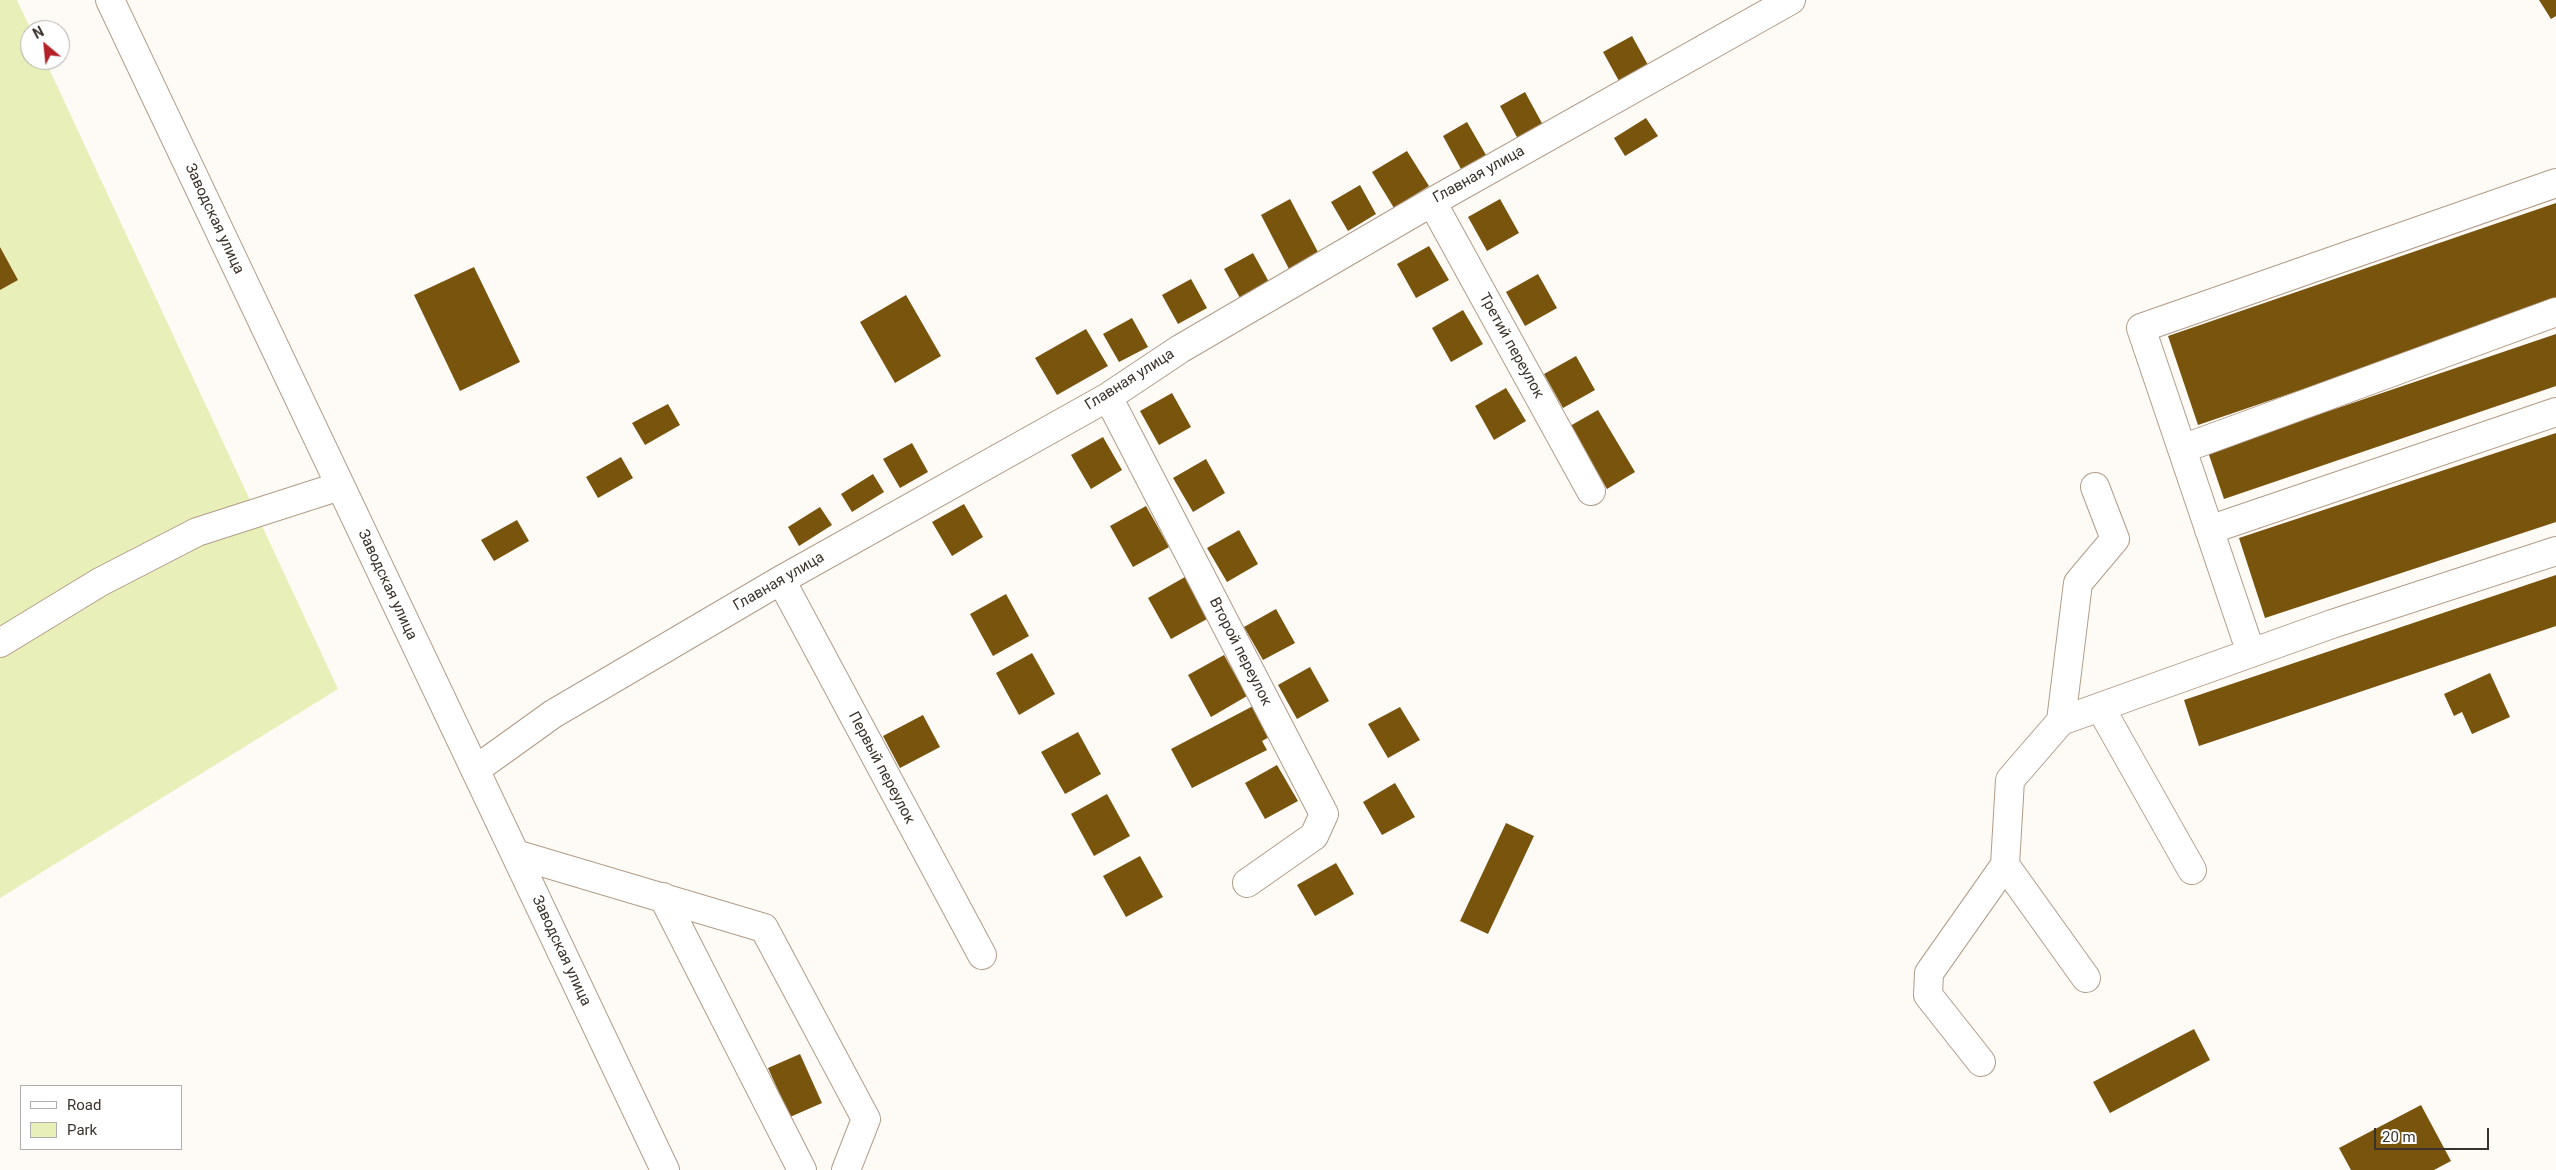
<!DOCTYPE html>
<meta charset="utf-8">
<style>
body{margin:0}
#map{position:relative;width:2556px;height:1170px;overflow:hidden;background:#fefaf6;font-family:Roboto,sans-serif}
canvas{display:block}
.legend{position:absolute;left:20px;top:1085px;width:162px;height:65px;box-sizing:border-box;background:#fff;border:1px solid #b1adaa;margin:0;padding:6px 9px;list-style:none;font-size:15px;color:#3b332b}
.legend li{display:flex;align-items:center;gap:10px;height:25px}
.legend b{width:25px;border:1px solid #b1adaa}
.north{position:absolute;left:20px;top:20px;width:50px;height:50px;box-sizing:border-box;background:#fff;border:1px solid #b1adaa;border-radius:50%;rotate:332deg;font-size:14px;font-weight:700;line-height:20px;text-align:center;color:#3b332b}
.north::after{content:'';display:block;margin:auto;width:18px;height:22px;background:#b32226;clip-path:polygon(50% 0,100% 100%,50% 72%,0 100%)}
.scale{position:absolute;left:2374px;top:1128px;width:115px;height:22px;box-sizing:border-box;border:2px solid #3b332b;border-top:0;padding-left:6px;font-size:15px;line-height:18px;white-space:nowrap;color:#3b332b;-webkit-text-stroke:4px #fff;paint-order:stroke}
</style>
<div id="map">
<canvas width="2556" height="1170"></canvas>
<ul class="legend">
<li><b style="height:6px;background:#fff"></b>Road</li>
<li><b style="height:14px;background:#e8efb9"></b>Park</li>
</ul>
<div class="north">N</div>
<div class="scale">20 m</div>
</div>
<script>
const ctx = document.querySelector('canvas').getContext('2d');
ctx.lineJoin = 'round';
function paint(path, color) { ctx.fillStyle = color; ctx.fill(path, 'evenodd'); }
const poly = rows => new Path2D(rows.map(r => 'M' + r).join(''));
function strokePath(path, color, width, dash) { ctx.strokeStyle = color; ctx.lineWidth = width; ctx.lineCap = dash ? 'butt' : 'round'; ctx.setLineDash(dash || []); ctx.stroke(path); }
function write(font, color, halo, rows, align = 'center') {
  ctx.font = font + ' Roboto,sans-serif'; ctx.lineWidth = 5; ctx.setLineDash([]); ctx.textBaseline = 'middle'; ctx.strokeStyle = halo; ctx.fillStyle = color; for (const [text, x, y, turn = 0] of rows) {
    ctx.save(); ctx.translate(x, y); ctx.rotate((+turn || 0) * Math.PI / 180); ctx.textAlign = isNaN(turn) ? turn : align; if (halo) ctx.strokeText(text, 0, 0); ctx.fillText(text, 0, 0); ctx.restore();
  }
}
paint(poly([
 [0,0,17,0,31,30,30,60,45,60,338,689,0,898]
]), '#e8efb9');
paint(poly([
 [2539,0,2556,0,2556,16,2551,19],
 [1632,36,1648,65,1619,81,1603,52],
 [1525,92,1543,125,1518,139,1500,106],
 [1646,118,1658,136,1625,156,1614,138],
 [1467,122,1486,155,1461,169,1443,136],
 [1407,151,1429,186,1394,208,1372,172],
 [1360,185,1376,214,1348,231,1331,202],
 [1290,199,1319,254,1289,269,1261,215],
 [1500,199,1519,233,1487,251,1468,217],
 [2556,203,2556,303,2198,425,2168,336],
 [1429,246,1449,280,1416,298,1397,264],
 [0,247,18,280,0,290],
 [1253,253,1269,282,1240,298,1224,269],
 [474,267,520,362,460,391,414,295],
 [1538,274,1557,308,1525,326,1506,292],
 [1191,279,1207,308,1178,324,1162,295],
 [906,295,941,356,895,383,860,322],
 [1463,310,1483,344,1451,362,1432,328],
 [1132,318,1148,347,1119,362,1103,334],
 [1086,329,1108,366,1057,395,1035,358],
 [2556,334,2556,386,2224,499,2208,452],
 [1576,356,1595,390,1563,408,1544,374],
 [1506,388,1526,421,1494,440,1475,406],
 [1172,393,1191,427,1159,445,1140,411],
 [668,404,680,425,645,445,632,423],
 [1598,410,1635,472,1607,489,1570,426],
 [2556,433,2556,522,2265,618,2239,538],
 [1103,437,1122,470,1091,489,1071,455],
 [912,443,928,472,900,488,883,459],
 [621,457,633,478,598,498,586,477],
 [1206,459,1225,493,1193,512,1173,478],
 [873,474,884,492,852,512,841,494],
 [964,504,983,537,952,556,932,522],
 [1146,506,1169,547,1133,567,1110,526],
 [820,507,832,525,799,546,788,527],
 [517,520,529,541,494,561,481,540],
 [1239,530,1258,564,1227,582,1207,548],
 [2556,575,2556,626,2199,746,2184,700],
 [1185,577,1207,619,1171,639,1148,598],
 [1006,594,1029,636,993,656,970,614],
 [1276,609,1295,643,1263,660,1244,627],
 [1032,653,1055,694,1019,715,996,673],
 [1224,655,1247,696,1211,717,1188,675],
 [1310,667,1329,701,1297,719,1278,685],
 [2490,673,2510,717,2472,734,2462,712,2454,716,2444,694],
 [1255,705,1271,736,1262,741,1267,750,1192,788,1171,749],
 [1400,707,1420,740,1388,758,1368,724],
 [923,715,940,747,900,768,883,736],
 [1078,732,1101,774,1065,794,1041,752],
 [1277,765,1298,801,1265,819,1245,783],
 [1395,783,1415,817,1382,835,1363,802],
 [1107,794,1130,836,1094,856,1071,814],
 [1506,823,1534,836,1488,934,1460,921],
 [1140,856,1163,897,1126,917,1103,876],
 [1336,863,1354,894,1315,916,1297,885],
 [2194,1029,2210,1060,2110,1113,2093,1082],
 [800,1054,822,1103,790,1117,768,1068],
 [2421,1105,2451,1161,2434,1170,2351,1170,2339,1148]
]), '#78540d');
const minor = poly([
 [110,0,665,1170],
 [1432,202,1591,491],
 [1108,397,1324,814,1314,836,1247,883],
 [2182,449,2556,312],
 [2209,530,2556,412],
 [781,580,982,955],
 [0,643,100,582,197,532,340,486],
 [2251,653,2141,328,2556,183],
 [2100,707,2192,870],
 [2061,721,2078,583,2115,539,2095,487],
 [475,770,553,714,781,580,1108,397,1180,349,1432,202,1791,0],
 [515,854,764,928,866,1119,846,1170],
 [2005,865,2086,978],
 [663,897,802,1170],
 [1981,1062,1928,995,1929,973,2005,865,2010,780,2061,721,2332,624,2556,551]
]);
strokePath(minor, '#b19c89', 30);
strokePath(minor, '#fff', 28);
write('15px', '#3b332b', '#fff', [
 ["Главная улица",1479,175,-29],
 ["Заводская улица",214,219,65],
 ["Третий переулок",1511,346,61],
 ["Главная улица",1130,380,-32],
 ["Главная улица",779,582,-30],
 ["Заводская улица",387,585,65],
 ["Второй переулок",1240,652,63],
 ["Первый переулок",881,768,62],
 ["Заводская улица",561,951,65]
]);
</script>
